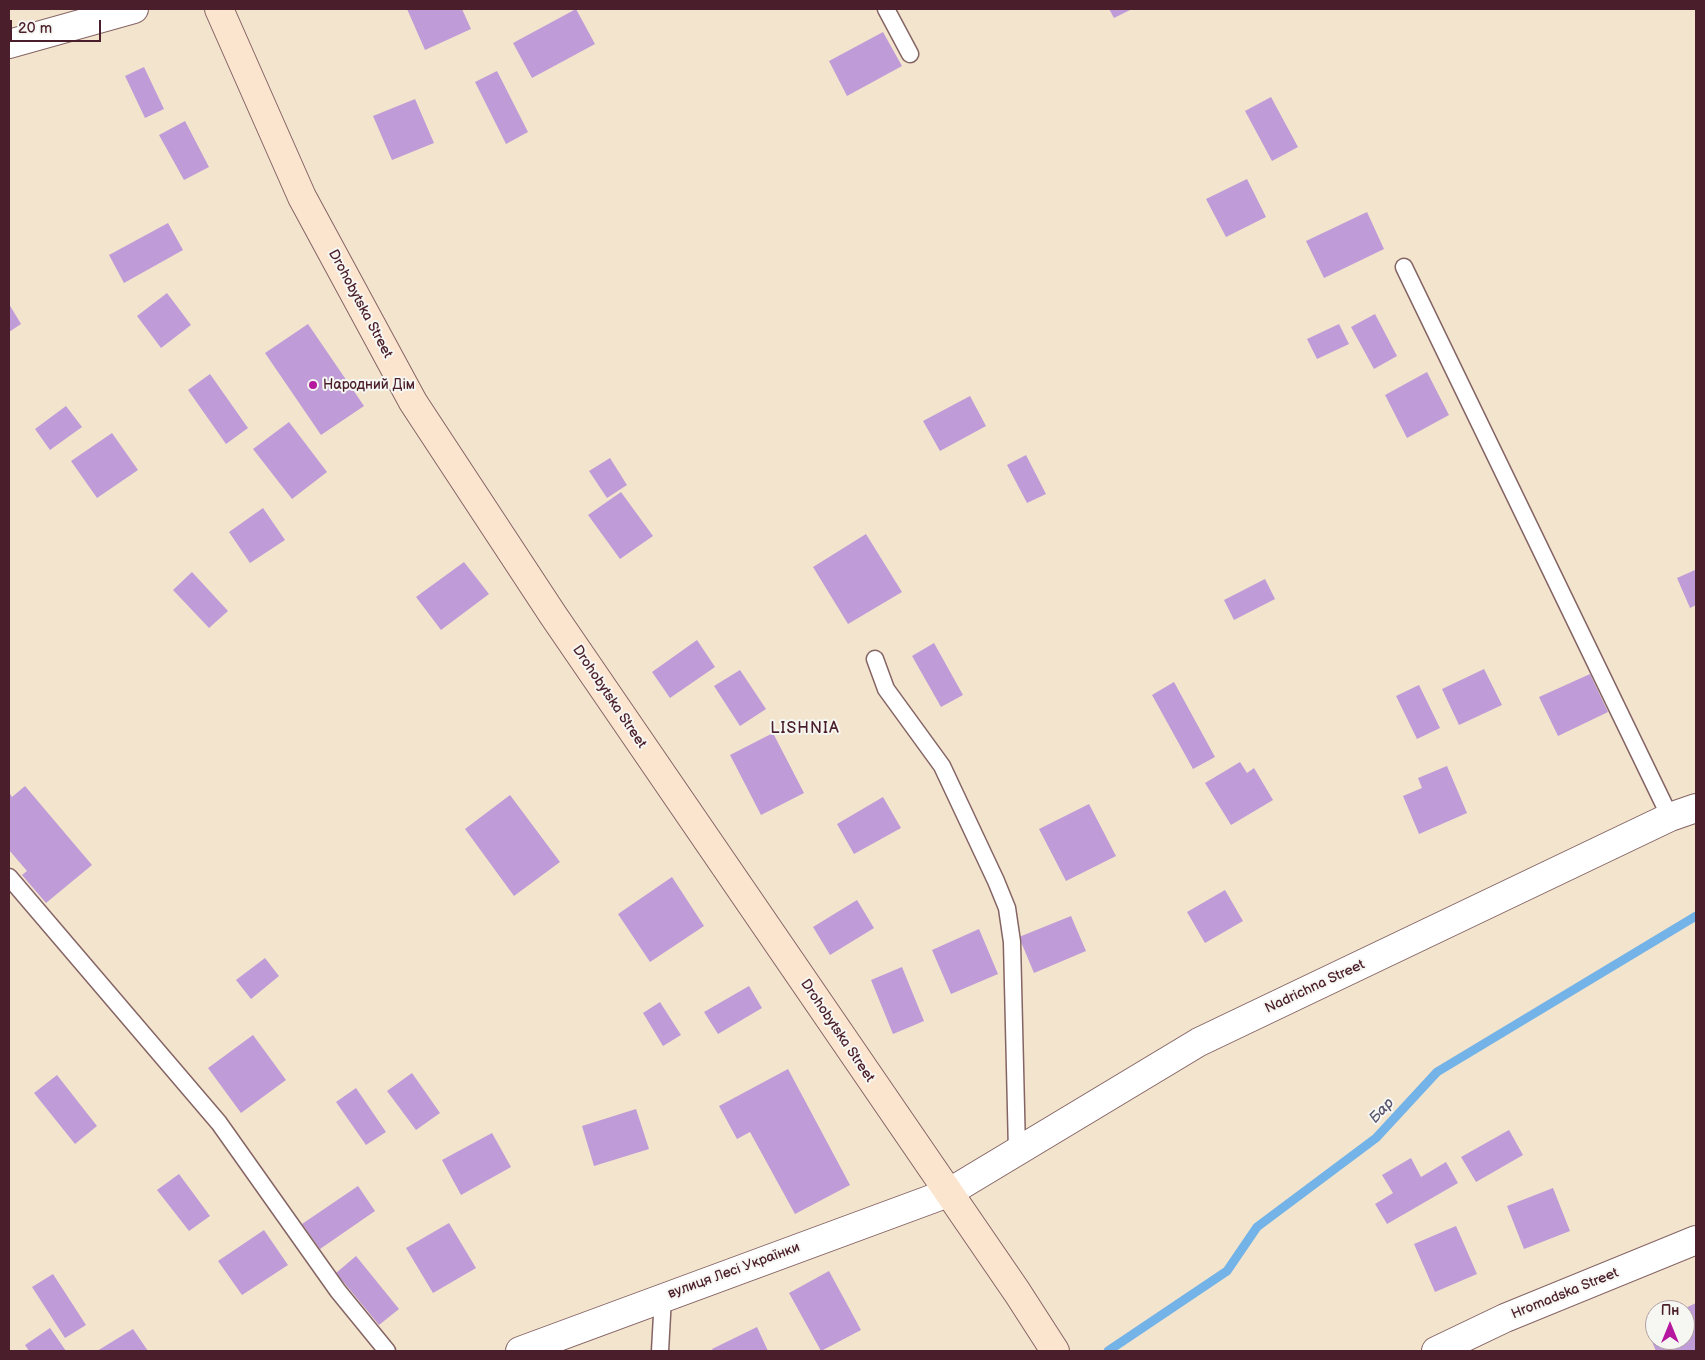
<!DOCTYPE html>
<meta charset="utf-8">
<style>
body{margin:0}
#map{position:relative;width:1705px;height:1360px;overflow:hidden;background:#f3e4ce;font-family:"Balsamiq Sans",sans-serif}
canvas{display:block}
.frame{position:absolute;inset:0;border:10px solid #4a1f2b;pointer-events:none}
.north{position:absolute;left:1645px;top:1300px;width:50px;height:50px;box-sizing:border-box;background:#f6f6f2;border:1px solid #b1a0a2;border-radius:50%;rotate:0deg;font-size:14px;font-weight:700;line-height:20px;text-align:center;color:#4a1f2b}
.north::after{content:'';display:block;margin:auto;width:18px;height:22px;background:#b5179e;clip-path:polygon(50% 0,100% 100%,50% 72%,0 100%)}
.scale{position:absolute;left:10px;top:20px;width:91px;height:22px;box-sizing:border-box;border:2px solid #4a1f2b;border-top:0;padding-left:6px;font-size:15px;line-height:18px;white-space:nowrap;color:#4a1f2b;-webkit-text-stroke:4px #f6f6f2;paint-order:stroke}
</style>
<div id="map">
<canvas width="1705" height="1360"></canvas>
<div class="frame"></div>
<div class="north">Пн</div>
<div class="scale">20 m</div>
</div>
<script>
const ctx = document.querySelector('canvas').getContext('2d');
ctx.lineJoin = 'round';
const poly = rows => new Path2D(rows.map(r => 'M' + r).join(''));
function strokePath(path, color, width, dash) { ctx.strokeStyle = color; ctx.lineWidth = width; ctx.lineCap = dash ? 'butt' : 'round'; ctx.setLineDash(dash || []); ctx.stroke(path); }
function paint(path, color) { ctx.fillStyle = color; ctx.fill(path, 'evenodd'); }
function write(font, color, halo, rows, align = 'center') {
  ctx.font = font + ' "Balsamiq Sans",sans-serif'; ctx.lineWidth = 4; ctx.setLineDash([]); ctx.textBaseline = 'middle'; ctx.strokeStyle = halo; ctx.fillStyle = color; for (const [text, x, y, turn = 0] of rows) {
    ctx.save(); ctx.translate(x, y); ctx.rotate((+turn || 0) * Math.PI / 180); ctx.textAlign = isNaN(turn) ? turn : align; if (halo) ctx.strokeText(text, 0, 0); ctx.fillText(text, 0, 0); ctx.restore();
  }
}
strokePath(poly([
 [1108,1351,1227,1271,1257,1227,1376,1138,1437,1072,1696,916]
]), '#73b3e7', 9);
paint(poly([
 [407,9,462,9,471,29,425,50],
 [576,9,595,44,532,78,513,43],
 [1109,9,1132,9,1114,18],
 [883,32,902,66,847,96,829,61],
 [144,67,164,109,145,118,125,76],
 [497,71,528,132,506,144,475,82],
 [1271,97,1298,147,1272,161,1245,111],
 [415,99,434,143,392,160,373,116],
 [185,121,209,167,184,180,159,135],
 [1247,179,1266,217,1226,237,1206,199],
 [1367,212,1384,249,1324,278,1306,241],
 [168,223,183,250,124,283,109,255],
 [167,293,191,325,161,348,137,316],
 [9,304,21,324,9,332],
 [1375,314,1397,356,1374,369,1351,327],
 [308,324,364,406,321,435,265,353],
 [1339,324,1349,344,1317,359,1307,339],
 [1427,372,1449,415,1407,438,1385,395],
 [210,374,248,428,226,444,188,390],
 [970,396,986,426,940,451,923,421],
 [66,406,82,427,50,450,35,429],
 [289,422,327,472,292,499,253,449],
 [112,433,138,470,97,498,71,461],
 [1026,455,1046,494,1027,503,1007,465],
 [610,458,627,485,607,498,589,471],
 [621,492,653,536,620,559,588,515],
 [263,508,285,540,250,563,229,532],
 [866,534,902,592,848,624,813,567],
 [464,562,489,594,441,630,416,597],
 [1695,570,1696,605,1690,608,1677,578],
 [192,572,228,611,209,628,173,590],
 [1265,579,1275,599,1234,620,1224,600],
 [697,640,715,667,670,698,652,672],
 [934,643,963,695,941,707,912,656],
 [1484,669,1502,705,1459,725,1442,689],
 [740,670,766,709,740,726,714,686],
 [1590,674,1608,712,1558,736,1539,697],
 [1174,682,1215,757,1193,769,1152,695],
 [1419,685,1440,728,1417,739,1396,696],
 [773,733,804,793,761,815,730,755],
 [1240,762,1247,773,1254,768,1273,800,1231,825,1205,783],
 [1447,766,1467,813,1419,834,1403,796,1422,788,1418,778],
 [25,786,92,865,46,903,22,875,27,871,9,850,9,792,12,797],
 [510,795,560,862,514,896,465,829],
 [883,797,901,828,854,854,837,824],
 [1089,804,1116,856,1066,881,1039,829],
 [672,877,704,926,650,962,618,914],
 [1225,890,1243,921,1205,943,1187,912],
 [857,900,874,928,830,955,813,927],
 [1071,916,1086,951,1034,973,1019,937],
 [979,929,998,974,951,994,932,950],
 [265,958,279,976,251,999,236,980],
 [902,967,924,1021,893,1034,871,980],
 [749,986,762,1008,718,1034,704,1012],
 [660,1002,681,1035,663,1046,643,1013],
 [253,1035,286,1080,241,1113,208,1068],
 [788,1069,850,1185,795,1214,750,1132,737,1139,719,1106],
 [412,1073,440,1113,416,1130,387,1091],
 [57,1075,97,1126,75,1144,34,1093],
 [356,1088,386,1132,366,1145,336,1102],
 [636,1109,649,1149,594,1166,582,1126],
 [1509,1130,1523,1155,1476,1182,1461,1157],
 [492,1133,511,1167,461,1195,442,1160],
 [1411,1158,1421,1177,1446,1162,1458,1183,1387,1224,1375,1204,1393,1193,1382,1175],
 [179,1174,210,1216,189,1231,157,1190],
 [358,1186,375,1211,320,1249,302,1224],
 [1553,1188,1570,1231,1524,1249,1507,1206],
 [449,1223,476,1268,433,1293,406,1248],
 [1456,1226,1477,1274,1435,1292,1414,1244],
 [264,1230,288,1265,242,1295,218,1261],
 [356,1256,399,1309,379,1325,336,1273],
 [829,1271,861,1330,821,1351,789,1293],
 [53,1274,86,1325,65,1338,32,1287],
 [1696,1303,1696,1351,1656,1351,1645,1326,1655,1321,1655,1340,1685,1340,1685,1310,1681,1310],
 [757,1327,768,1351,713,1351,712,1349],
 [50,1328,66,1351,29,1351,25,1345],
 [133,1329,148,1351,97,1351]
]), '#bf9cd7');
const service = poly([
 [886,9,910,54],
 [1404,267,1670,817],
 [875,659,886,689,942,766,996,881,1007,908,1012,942,1017,1151],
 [9,877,219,1123,338,1291,387,1351],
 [660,1351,663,1297]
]);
const minor = poly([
 [520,1351,948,1193,1199,1042,1670,817,1696,808],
 [1436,1351,1505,1318,1696,1240]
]);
const tertiary = poly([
 [9,44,134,9]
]);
const secondary = poly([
 [219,9,302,197,413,402,553,615,1017,1292,1055,1351]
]);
strokePath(service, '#856464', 19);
strokePath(minor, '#856464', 30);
strokePath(tertiary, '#856464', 30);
strokePath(secondary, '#856464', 30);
strokePath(service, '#fff', 16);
strokePath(minor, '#fff', 28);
strokePath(tertiary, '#fff', 28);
strokePath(secondary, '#fce5cf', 28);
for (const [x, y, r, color] of [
 [313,385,5,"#b5179e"]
]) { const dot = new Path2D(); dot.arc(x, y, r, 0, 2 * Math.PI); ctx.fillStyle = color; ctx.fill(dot); strokePath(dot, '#f6f6f2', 2); }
write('14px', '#4a1f2b', '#f6f6f2', [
 ["Drohobytska Street",360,304,62],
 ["Drohobytska Street",609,697,56],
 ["Nadrichna Street",1315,987,-25],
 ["Drohobytska Street",837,1031,56],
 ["вулиця Лесі Українки",734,1271,-20],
 ["Hromadska Street",1565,1294,-22]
]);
write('14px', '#4a1f2b', '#f6f6f2', [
 ["Народний Дім",323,385]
], 'left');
write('italic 15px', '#58536d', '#f6f6f2', [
 ["Бар",1382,1111,-47]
]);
ctx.letterSpacing = '1px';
write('16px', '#4a1f2b', '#f6f6f2', [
 ["LISHNIA",805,729]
]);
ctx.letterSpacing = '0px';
</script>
